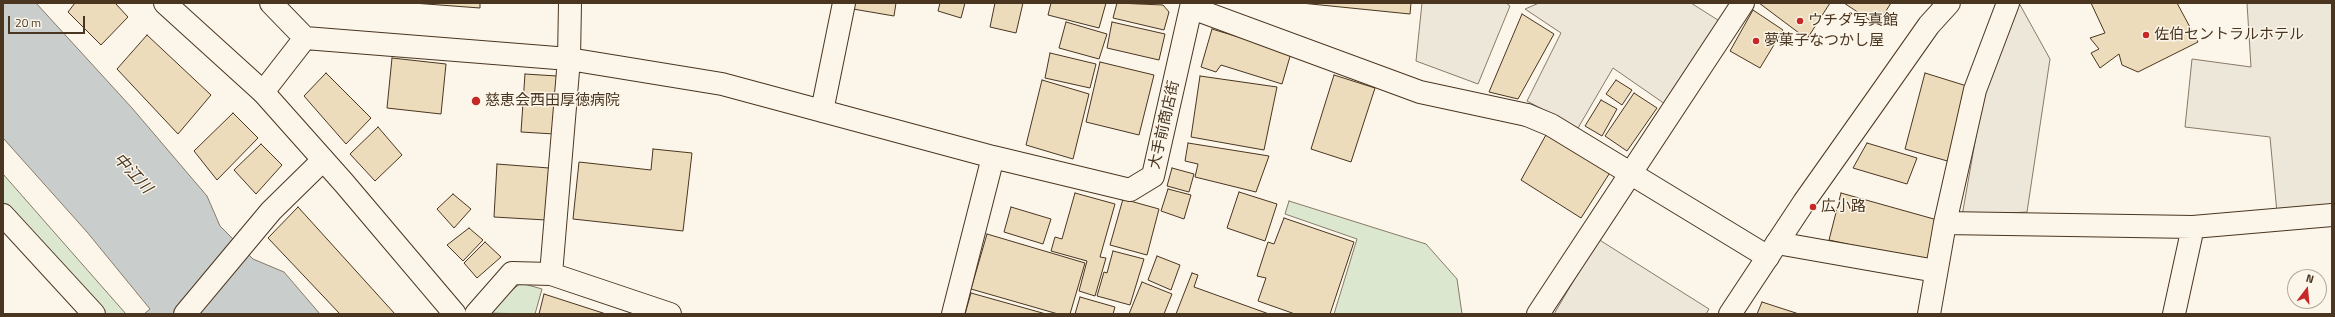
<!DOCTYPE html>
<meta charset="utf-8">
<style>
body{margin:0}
#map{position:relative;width:2335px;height:317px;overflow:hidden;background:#fbf6e9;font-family:"Titillium Web",sans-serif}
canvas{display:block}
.frame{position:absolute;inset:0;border:4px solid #4a3520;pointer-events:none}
.north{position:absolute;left:2287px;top:269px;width:40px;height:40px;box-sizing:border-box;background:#fbf6e9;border:1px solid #b4a999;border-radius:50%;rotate:16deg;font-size:11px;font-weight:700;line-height:16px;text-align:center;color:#4a3520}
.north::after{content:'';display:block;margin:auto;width:14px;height:18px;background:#c62828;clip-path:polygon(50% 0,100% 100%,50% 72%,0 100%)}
.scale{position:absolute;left:8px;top:16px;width:77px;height:18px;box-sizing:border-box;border:2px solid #4a3520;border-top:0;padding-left:5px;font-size:12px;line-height:14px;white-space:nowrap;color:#4a3520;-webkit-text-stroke:3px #fbf6e9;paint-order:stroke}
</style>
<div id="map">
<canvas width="2335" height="317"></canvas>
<div class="frame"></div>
<div class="north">N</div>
<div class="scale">20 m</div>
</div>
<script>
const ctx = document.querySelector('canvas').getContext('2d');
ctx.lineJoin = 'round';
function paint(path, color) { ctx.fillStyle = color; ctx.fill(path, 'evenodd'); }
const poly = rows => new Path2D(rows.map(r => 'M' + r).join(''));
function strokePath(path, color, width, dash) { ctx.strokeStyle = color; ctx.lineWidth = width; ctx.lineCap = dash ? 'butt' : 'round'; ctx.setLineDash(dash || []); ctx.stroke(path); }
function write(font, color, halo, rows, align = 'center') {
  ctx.font = font + ' "Titillium Web","Noto Sans JP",sans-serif'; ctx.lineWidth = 3; ctx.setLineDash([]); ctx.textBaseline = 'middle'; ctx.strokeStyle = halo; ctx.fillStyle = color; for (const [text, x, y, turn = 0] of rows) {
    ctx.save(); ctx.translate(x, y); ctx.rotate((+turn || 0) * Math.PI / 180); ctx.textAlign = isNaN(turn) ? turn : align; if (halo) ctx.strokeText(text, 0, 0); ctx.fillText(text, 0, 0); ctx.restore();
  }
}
const green = poly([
 [3,174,126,314,98,314,3,208,3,174],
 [1289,201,1426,244,1457,279,1462,314,1334,314,1357,239,1285,214,1289,201],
 [521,283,542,289,535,314,483,313,521,283]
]);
paint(green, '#dce7d0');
strokePath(green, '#887966', 1);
const parking = poly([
 [1422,3,1506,3,1510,6,1478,84,1416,61,1422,3],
 [1539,3,1691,3,1721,22,1665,104,1613,68,1578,128,1527,101,1561,33,1525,9,1539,3],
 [2019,3,2050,59,2027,212,1962,216,1985,85,2019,3],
 [2247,3,2332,3,2332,208,2277,213,2270,137,2185,127,2192,59,2251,67,2247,3],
 [1598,239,1709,309,1706,314,1554,314,1598,239]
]);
paint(parking, '#ede7d9');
strokePath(parking, '#887966', 1);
const water = poly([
 [3,3,36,3,132,108,207,196,220,226,253,259,284,272,320,314,144,314,150,309,87,232,3,138,3,3]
]);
paint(water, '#c9cecd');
strokePath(water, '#887966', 1);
const building = poly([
 [75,3,115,3,128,17,101,45,68,12,75,3],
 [413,3,480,3,480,8,413,3],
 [854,3,896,3,894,16,853,9,854,3],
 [940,3,965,3,961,18,938,11,940,3],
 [995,3,1023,3,1016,33,990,27,995,3],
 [1051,3,1106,3,1099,28,1048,15,1051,3],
 [1117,3,1163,5,1169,12,1164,30,1113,18,1117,3],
 [1301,3,1411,3,1410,14,1301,3],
 [1759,3,1830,3,1807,39,1759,3],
 [1844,3,1891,3,1877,25,1844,3],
 [2091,3,2177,3,2198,42,2138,72,2122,65,2119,54,2100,68,2091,53,2099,49,2090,38,2105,33,2091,3],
 [1753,10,1783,30,1760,68,1730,51,1753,10],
 [1522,14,1554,34,1518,99,1489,92,1522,14],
 [1066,22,1107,34,1099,59,1059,48,1066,22],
 [1112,22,1165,34,1159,60,1107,48,1112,22],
 [1212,29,1291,53,1282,84,1221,65,1216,72,1201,67,1212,29],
 [147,35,211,95,178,134,117,69,147,35],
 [1050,53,1096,64,1090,88,1045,78,1050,53],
 [392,58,446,64,441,114,387,108,392,58],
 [1100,62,1154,75,1139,135,1086,122,1100,62],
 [326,73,371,118,346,144,304,96,326,73],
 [1925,73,1970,87,1951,162,1905,149,1925,73],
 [525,74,557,76,554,134,521,132,525,74],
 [1334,75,1375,88,1351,162,1311,149,1334,75],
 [1200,76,1277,87,1264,150,1191,137,1200,76],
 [1042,80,1089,94,1073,159,1026,145,1042,80],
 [1616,80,1632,90,1622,105,1606,94,1616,80],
 [1634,93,1657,108,1627,151,1605,136,1634,93],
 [1601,100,1617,109,1602,136,1585,126,1601,100],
 [233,113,258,138,217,180,194,151,233,113],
 [378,127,402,155,375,181,350,154,378,127],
 [1547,133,1611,171,1581,218,1521,180,1547,133],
 [1188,143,1269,156,1256,192,1195,177,1198,164,1185,161,1188,143],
 [1867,143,1917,158,1907,184,1853,168,1867,143],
 [261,144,282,165,256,194,234,170,261,144],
 [653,149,692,153,683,231,573,219,579,162,651,170,653,149],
 [497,164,549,168,546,220,494,217,497,164],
 [1172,168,1194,174,1189,192,1167,186,1172,168],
 [1168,189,1191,195,1184,219,1161,211,1168,189],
 [1239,192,1277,204,1265,241,1227,228,1239,192],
 [1075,193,1115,204,1100,257,1106,258,1095,296,1079,291,1087,261,1051,251,1055,237,1062,239,1075,193],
 [1841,193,1941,221,1929,262,1829,240,1841,193],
 [453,194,471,209,454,228,437,209,453,194],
 [1123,199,1159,209,1147,255,1110,245,1123,199],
 [298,207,395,314,340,314,268,238,298,207],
 [1011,207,1051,219,1043,244,1004,232,1011,207],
 [1284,218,1354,242,1330,314,1295,314,1258,301,1266,278,1257,276,1268,242,1274,244,1284,218],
 [469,228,483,240,463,261,447,245,469,228],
 [987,234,1085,263,1070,314,1058,314,971,289,987,234],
 [485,242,501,257,477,278,464,263,485,242],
 [1113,251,1144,259,1130,305,1097,296,1104,272,1107,273,1113,251],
 [1157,256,1180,265,1171,290,1148,280,1157,256],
 [1192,273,1198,275,1194,287,1269,314,1176,314,1192,273],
 [1142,282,1172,294,1164,314,1129,314,1142,282],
 [971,293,1046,314,965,314,971,293],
 [544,294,606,314,539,314,544,294],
 [1080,297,1115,307,1113,314,1075,314,1080,297],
 [1762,302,1799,314,1757,314,1762,302]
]);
paint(building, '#ecdcbc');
strokePath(building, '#4a3520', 1);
const street = poly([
 [271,3,305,38],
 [263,92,305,38,569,59,722,84,993,157,1130,190,1153,176,1192,3],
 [822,111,844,3],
 [1527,115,1551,125,1768,257],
 [3,215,94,314],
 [1945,223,2193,227,2332,215],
 [1777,243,1936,271],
 [551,274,569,59,570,3],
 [185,314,271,211,323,160],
 [476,314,512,273,551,274,670,314],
 [953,314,993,157],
 [1538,314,1743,3],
 [1929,314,1945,223,1975,90,2008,3],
 [2174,314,2193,227]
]);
const secondary = poly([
 [165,3,263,92,344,183,455,314],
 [1192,8,1420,92,1527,115],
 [1730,314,1804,202,1879,96,1929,25,1949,3]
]);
strokePath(street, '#4a3520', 24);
strokePath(secondary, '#4a3520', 24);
strokePath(street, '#fbf6e9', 22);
strokePath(secondary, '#fbf6e9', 22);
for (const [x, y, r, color] of [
 [1800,21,4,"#c62828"],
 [2146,35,4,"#c62828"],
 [1756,41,4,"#c62828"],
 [476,101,5,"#c62828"],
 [1813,207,4,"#c62828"]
]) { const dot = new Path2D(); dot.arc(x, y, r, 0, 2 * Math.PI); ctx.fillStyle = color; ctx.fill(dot); strokePath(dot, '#fbf6e9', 1.5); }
write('15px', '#4a3520', '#fbf6e9', [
 ["ウチダ写真館",1808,21],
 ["佐伯セントラルホテル",2154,35],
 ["夢菓子なつかし屋",1764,41],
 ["慈恵会西田厚徳病院",485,101],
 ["広小路",1821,207]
], 'left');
write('15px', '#4a3520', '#fbf6e9', [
 ["大手前商店街",1165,125,-77]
]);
write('italic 16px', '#4a3520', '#fbf6e9', [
 ["中江川",132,174,47]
]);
</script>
